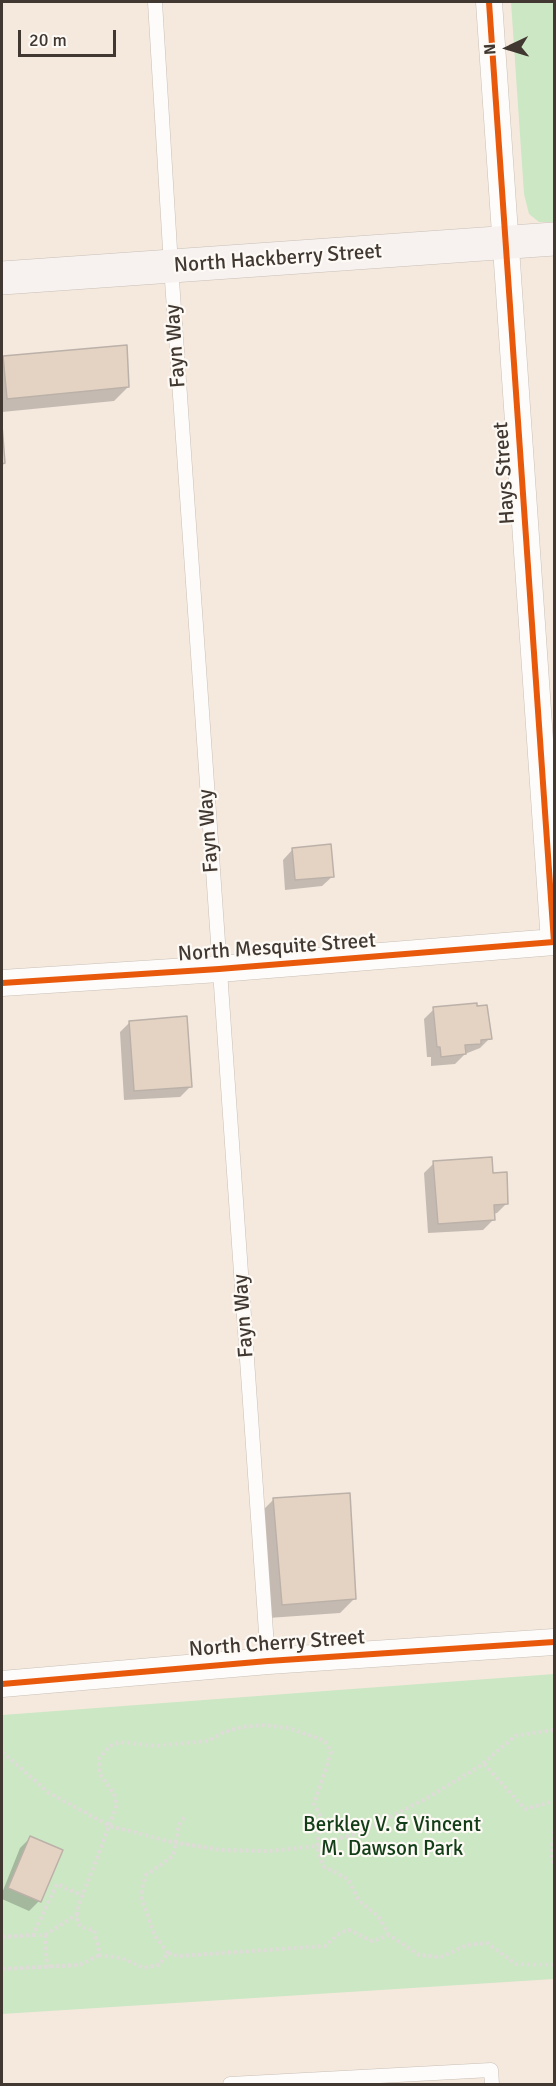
<!DOCTYPE html>
<style>
body{margin:0}
#map{position:relative;width:556px;height:2086px;overflow:hidden;background:#f5e9de;font-family:Signika,sans-serif}
canvas{display:block}
.frame{position:absolute;inset:0;border:3px solid #413931;pointer-events:none}
.north{position:absolute;left:478px;top:18px;width:60px;height:60px;-webkit-text-stroke:4px #fdf9f5;paint-order:stroke;rotate:266deg;font-size:16px;font-weight:700;line-height:24px;text-align:center;color:#413931}
.north::after{content:'';display:block;margin:auto;width:21px;height:27px;background:#413931;clip-path:polygon(50% 0,100% 100%,50% 72%,0 100%)}
.scale{position:absolute;left:18px;top:30px;width:98px;height:27px;box-sizing:border-box;border:3px solid #413931;border-top:0;padding-left:8px;font-size:18px;line-height:21px;white-space:nowrap;color:#413931;-webkit-text-stroke:4px #fdf9f5;paint-order:stroke}
</style>
<div id="map">
<canvas width="556" height="2086"></canvas>
<div class="frame"></div>
<div class="north">N</div>
<div class="scale">20 m</div>
</div>
<script>
const ctx = document.querySelector('canvas').getContext('2d');
ctx.lineJoin = 'round';
function paint(path, color) { ctx.fillStyle = color; ctx.fill(path, 'evenodd'); }
const poly = rows => new Path2D(rows.map(r => 'M' + r).join(''));
function strokePath(path, color, width, dash) { ctx.strokeStyle = color; ctx.lineWidth = width; ctx.lineCap = dash ? 'butt' : 'round'; ctx.setLineDash(dash || []); ctx.stroke(path); }
function write(font, color, halo, rows, align = 'center') {
  ctx.font = font + ' Signika,sans-serif'; ctx.lineWidth = 4.5; ctx.setLineDash([]); ctx.textBaseline = 'middle'; ctx.strokeStyle = halo; ctx.fillStyle = color; for (const [text, x, y, turn = 0] of rows) {
    ctx.save(); ctx.translate(x, y); ctx.rotate((+turn || 0) * Math.PI / 180); ctx.textAlign = isNaN(turn) ? turn : align; if (halo) ctx.strokeText(text, 0, 0); ctx.fillText(text, 0, 0); ctx.restore();
  }
}
paint(poly([
 [511,2,554,2,554,222,539,222,529,214,524,194],
 [554,1674,554,1979,2,2014,2,1715]
]), '#cce7c4');
paint(poly([
 [4,357,128,387,114,401,2,412,2,359],
 [293,849,333,876,322,886,285,890,283,860],
 [476,1008,490,1038,480,1048,465,1054,455,1064,431,1066,431,1057,427,1057,424,1019,434,1009],
 [130,1022,190,1087,180,1097,124,1100,120,1032],
 [434,1163,491,1175,507,1203,497,1213,493,1214,493,1220,483,1230,428,1233,424,1173],
 [274,1499,355,1598,340,1613,268,1618,260,1513],
 [30,1838,39,1901,29,1911,2,1899,2,1893,20,1848]
]), '#0003');
const building = poly([
 [127,345,129,387,7,399,3,356,127,345],
 [2,425,5,463,2,464,2,425],
 [331,844,334,877,295,880,292,848,331,844],
 [477,1003,477,1006,487,1005,492,1039,481,1040,481,1044,465,1045,466,1054,441,1057,440,1047,437,1047,433,1007,477,1003],
 [187,1016,192,1087,134,1091,129,1021,187,1016],
 [492,1157,493,1173,507,1172,508,1204,494,1205,495,1220,438,1224,433,1161,492,1157],
 [350,1493,356,1599,282,1605,273,1498,350,1493],
 [30,1836,63,1850,41,1902,8,1888,30,1836]
]);
paint(building, '#e4d3c2');
strokePath(building, '#bbb1a9', 1.5);
const service = poly([
 [155,2,171,266,268,1661],
 [230,2084,491,2070,492,2084]
]);
const minor = poly([
 [489,2,554,942],
 [2,983,219,969,554,942],
 [2,1684,268,1661,554,1642]
]);
const secondary = poly([
 [2,278,554,239]
]);
strokePath(service, '#c8bfb6', 15);
strokePath(minor, '#c8bfb6', 27);
strokePath(secondary, '#c8bfb6', 34);
strokePath(poly([
 [2,1752,49,1793,110,1826,172,1842,220,1850,269,1851,317,1846,363,1831,427,1798,480,1766,515,1736,554,1730],
 [484,1764,525,1809,554,1801],
 [554,1831,551,1856,554,1867],
 [33,1935,45,1935,47,1967],
 [45,1935,77,1914],
 [389,1935,378,1916,359,1901,348,1879,323,1866,317,1846,321,1817,314,1804,331,1752,325,1741,289,1728,263,1725,242,1727,224,1732,208,1741,156,1746,119,1742,110,1746,99,1758,99,1773,114,1794,117,1805,77,1910,77,1921,81,1927,94,1930,100,1955,122,1958,144,1968,159,1965,168,1953,178,1956,325,1946,340,1933,349,1930,372,1941,389,1935,419,1955,441,1957,467,1945,487,1943,516,1964,554,1965],
 [2,1937,33,1935,57,1884,83,1896],
 [168,1953,155,1936,142,1899,142,1888,146,1875,173,1856,179,1825,185,1816],
 [2,1969,79,1965,100,1955]
]), '#dfdbd8', 4, [3, 3]);
strokePath(service, '#fefcfa', 14);
strokePath(minor, '#fefcfa', 26);
strokePath(secondary, '#f7f2f0', 33);
strokePath(poly([
 [489,2,554,942],
 [2,983,219,969,554,942],
 [2,1684,268,1661,554,1642]
]), '#e8590c', 6);
write('21px', '#413931', '#fdf9f5', [
 ["North Hackberry Street",278,259,-4],
 ["Fayn Way",176,346,-94],
 ["Hays Street",505,473,-94],
 ["Fayn Way",209,831,-94],
 ["North Mesquite Street",277,948,-4],
 ["Fayn Way",244,1316,-94],
 ["North Cherry Street",277,1644,-4]
]);
write('21px', '#113d17', '#fdf9f5', [
 ["Berkley V. & Vincent",392,1825],
 ["M. Dawson Park",392,1849]
]);
</script>
